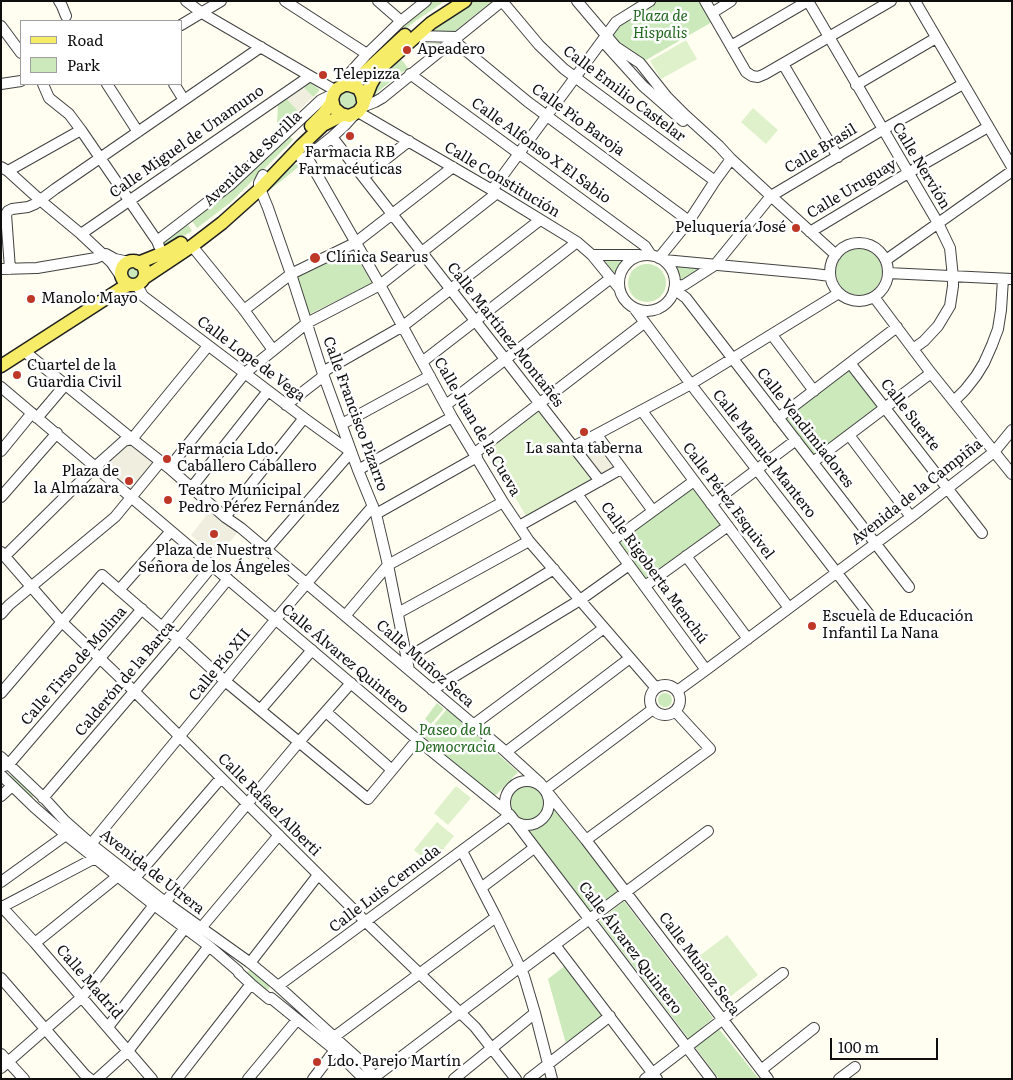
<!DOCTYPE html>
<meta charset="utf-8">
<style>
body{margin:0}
#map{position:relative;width:1013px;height:1080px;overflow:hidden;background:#fffef0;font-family:Literata,serif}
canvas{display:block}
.frame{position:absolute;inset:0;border:2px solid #0f0f0f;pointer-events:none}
.legend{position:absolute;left:20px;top:20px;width:162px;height:65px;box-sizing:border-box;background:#fff;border:1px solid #9f9f9f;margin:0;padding:6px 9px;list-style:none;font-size:15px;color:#0f0f0f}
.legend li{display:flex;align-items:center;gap:10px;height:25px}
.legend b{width:25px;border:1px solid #9f9f9f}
.scale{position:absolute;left:830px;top:1038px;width:108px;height:22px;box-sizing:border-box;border:2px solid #0f0f0f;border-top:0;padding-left:6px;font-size:15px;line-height:18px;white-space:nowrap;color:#0f0f0f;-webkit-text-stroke:4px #fff;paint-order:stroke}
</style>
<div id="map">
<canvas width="1013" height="1080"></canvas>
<div class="frame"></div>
<ul class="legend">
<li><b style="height:6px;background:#f7ec68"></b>Road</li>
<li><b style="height:14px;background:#cbe9ba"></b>Park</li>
</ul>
<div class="scale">100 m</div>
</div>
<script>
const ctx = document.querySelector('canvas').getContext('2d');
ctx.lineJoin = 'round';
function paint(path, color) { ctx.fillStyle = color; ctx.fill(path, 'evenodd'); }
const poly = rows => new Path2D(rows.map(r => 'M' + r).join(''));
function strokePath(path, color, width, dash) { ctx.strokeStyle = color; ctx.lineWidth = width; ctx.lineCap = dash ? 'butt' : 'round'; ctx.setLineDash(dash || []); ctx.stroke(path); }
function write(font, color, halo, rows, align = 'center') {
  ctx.font = font + ' Literata,serif'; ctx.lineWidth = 5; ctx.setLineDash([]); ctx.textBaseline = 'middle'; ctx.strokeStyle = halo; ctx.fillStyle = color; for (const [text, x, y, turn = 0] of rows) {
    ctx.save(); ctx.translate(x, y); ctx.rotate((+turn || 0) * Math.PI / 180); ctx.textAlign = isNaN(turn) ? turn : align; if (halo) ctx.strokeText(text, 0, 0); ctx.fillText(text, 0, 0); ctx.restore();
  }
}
paint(poly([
 [431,1,445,1,414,22,387,46,386,44,407,22],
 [471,1,492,1,455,31,427,31],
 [658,1,700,1,712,22,646,60,621,45,612,35,620,24],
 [419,43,440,43,427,53],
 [397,59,401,59,408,68,376,93,378,96,372,99,373,87],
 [310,83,319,89,319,91,313,97,304,88],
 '340 100a8 8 0 1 1 16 0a8 8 0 1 1-16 0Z',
 [287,99,298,111,285,124,281,126,278,124,277,122,278,105],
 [290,136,293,140,231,202,197,228,192,221,233,189],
 [299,164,302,164,265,194,265,187,288,165],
 [188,225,192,231,176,241,166,245,164,244,164,242,165,240],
 '836 272a23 23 0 1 1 46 0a23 23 0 1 1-46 0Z',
 [353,251,372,283,308,315,295,278],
 [606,259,620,261,621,262,615,272,612,272,605,262],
 '628 283a19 19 0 1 1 38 0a19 19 0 1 1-38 0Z',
 [679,266,702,268,685,281,681,281,677,269],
 '126 274a6 6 0 1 1 12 0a6 6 0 1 1-12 0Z',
 [850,368,879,407,814,457,784,418],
 [693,487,722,525,645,582,617,543],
 '658 700a7 7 0 1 1 14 0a7 7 0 1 1-14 0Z',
 [437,703,444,709,431,724,425,719],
 [447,709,518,772,495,796,424,737],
 [12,774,14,774,34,794,34,796,31,798,11,779,10,776],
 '510 803a17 17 0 1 1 34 0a17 17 0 1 1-34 0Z',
 [554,809,556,809,618,891,589,913,527,831,529,829,538,827,544,823,549,818],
 [624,901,713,1018,689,1039,599,921],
 [566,965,604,1015,566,1044,548,979],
 [251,970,269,985,269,989,265,990,246,974,248,971],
 [719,1029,759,1079,719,1079,695,1047]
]), '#cbe9ba');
paint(poly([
 [686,40,697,59,661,79,650,61],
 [753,108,778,130,766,144,741,122],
 [539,410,592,479,526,516,487,449],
 [456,786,471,798,448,825,434,813],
 [437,822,454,836,431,864,414,850],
 [727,935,758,975,721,1004,690,963]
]), '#def1cb');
paint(poly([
 [304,88,313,97,298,111,287,99],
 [128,439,161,461,132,496,96,466],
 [592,442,597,443,614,466,615,468,602,475,582,451,586,445],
 [209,508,237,533,217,558,191,535,206,516,204,514]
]), '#efeedf');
const minor = poly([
 [59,1,62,6,66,16],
 [186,1,202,13,310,76,333,89,337,89],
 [285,1,367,54],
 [378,1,401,21],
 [502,1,539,45,564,69,715,181],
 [577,1,616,47,640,63,667,97,685,115,719,146,731,159,771,196,836,255],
 [705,1,746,72,752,76,758,77,765,74,891,1],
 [808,1,938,223,950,248,953,277,953,286,950,306,938,326,924,341,913,349],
 [915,1,1012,167],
 [712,13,731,1],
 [181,25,221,1],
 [1,26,21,53],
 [416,36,457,37],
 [453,40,528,102,689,221],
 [606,45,643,86,683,121],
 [731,46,808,1],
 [783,64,838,157],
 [410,74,645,246,651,255],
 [1,84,21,81],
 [43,84,49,98,69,114,81,130,157,241,159,246],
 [107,84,138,132],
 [174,84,184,100],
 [344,85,347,76,367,54,401,21,426,1],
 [856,85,936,38],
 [362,107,375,102,382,98,502,1],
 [358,112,492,190,577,242,592,255,619,288],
 [332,137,392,214,600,481],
 [307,157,380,285,452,417,503,502,529,541,656,688],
 [301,158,307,157,332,137,346,124,355,114],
 [1,167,8,171,40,200,81,234,111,262,120,275],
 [8,171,81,130],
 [263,175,259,183,259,186,268,208,291,274,323,374,358,470,376,514,388,565,409,670],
 [363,177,409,141],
 [492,190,616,22,650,1],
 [810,232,908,173,988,127],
 [81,234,310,76],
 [157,241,230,185,321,100,333,94],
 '830 272a29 29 0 1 1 58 0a29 29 0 1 1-58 0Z',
 [192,246,244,310,273,350],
 [106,254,115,259,129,262],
 '619 283a28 28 0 1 1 56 0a28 28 0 1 1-56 0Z',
 [592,255,639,255],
 [659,258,689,221,715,181,731,159],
 [664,260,815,274,830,276],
 [886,260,1012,171],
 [1,269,37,268,96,258,103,255],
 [10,269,6,214,8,211,12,209,28,207,35,204,55,189,261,47],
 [888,273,1012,279],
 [137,285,143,296,304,418,351,452],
 [675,286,684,285,715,265,771,196,882,130,963,84],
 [674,289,686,298,909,587],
 [874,297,931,373,1012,474],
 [634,308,696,391,871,617],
 [244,310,291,274,355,243,453,167],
 [772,335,814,391],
 [24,351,132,439,169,468,225,517,241,528,506,752,540,783,586,840,768,1079],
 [422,362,577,242],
 [850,363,982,533],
 [1,387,419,741,510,815,711,1079],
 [954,401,965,390,976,376,984,363,992,345,998,329,1001,310,1003,279],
 [286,405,321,378,326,370,403,326,540,220],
 [446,405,611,278],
 [642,411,789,608],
 [37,418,65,385],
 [778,418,897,327],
 [342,424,430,376],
 [597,435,653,511],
 [849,435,911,517],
 [573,447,691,384,839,293],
 [1,451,32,413],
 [475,453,644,323],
 [813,462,931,373],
 [169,468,245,373,307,323,380,285,497,193],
 [358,470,452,417],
 [192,487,268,391],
 [577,494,706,670],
 [1,497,57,433],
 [711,504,796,440],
 [376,514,477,457],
 [225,517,304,418],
 [519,526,621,469],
 [612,541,694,481],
 [266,550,351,452],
 [1,552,62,622,134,691,366,922,475,1027,516,1079],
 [5,556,96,466,124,441,132,439,208,346],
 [686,556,748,639],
 [645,586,728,526],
 [119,590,171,531],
 [398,613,529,541],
 [1,614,9,605,115,517,161,461],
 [345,616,388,565,503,502],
 [162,627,212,566],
 [407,658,554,569],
 '650 700a15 15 0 1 1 30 0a15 15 0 1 1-30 0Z',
 [432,690,580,600,629,565],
 [677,691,706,670,911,517,994,452,1012,430],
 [1,693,102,575,162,627,179,639,225,681,368,799,417,740],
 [261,709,312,650],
 [326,712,392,770],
 [473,725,604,628],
 [506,752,630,658],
 [1,757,44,798,65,821,91,844,165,902,249,962,278,986,334,1037,364,1064,376,1079],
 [4,766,9,764,142,609],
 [1,775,34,807,66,835,154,905,209,946,238,971,239,973,251,984,269,999,271,998,335,1050,364,1079],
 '505 803a22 22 0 1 1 44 0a22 22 0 1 1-44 0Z',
 [545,790,653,709],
 [1,796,12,786],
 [43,798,179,639,228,579],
 [586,840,710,749,675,711],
 [91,844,276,619,373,506],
 [462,851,496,917,524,976,535,1013,552,1079],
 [135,878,221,778],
 [1,882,66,835],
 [481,888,534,848],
 [165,902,299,742,351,683],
 [1,906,35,943,152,1079],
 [2,907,95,858],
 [201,928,279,835],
 [35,943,118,876],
 [555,945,657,1079],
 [250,963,318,875],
 [521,970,708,831],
 [1,978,85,1075,90,1079],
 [278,986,510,815],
 [108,1027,185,928],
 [334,1037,496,917],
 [1,1054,24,1079],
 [1,1068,82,997,154,905],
 [761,1070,814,1028],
 [97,1079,128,1051,209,946],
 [177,1079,251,984],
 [248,1079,297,1020],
 [313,1079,335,1050],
 [372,1079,520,967],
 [454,1079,535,1013],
 [529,1079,610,1016],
 [645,1079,783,973],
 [839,1079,855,1067]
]);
const major = poly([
 [351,85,405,35],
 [363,101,362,95,359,89,355,87,349,85,344,85,337,89,334,93,332,99,334,108,341,114,349,116,358,112,362,107,371,84,378,72,385,64,431,23,465,1],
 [311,126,323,114,332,102],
 '121 273a12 12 0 1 1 24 0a12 12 0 1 1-24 0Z',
 [138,263,168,251,181,243],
 [144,278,192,246,222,223,260,189,302,145,323,125,343,115],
 [1,366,122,288,129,285]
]);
strokePath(minor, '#424242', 12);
strokePath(major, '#202020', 15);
strokePath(minor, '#fff', 10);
strokePath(major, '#f7ec68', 12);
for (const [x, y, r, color] of [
 [407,50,5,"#be3827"],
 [323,75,5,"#be3827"],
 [350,136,5,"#be3827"],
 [796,228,5,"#be3827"],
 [315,258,6,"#be3827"],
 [31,299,5,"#be3827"],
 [17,375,5,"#be3827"],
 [584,432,5,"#be3827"],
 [167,459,5,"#be3827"],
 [129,481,5,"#be3827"],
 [168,500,5,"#be3827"],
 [214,534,5,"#be3827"],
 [812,626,5,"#be3827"],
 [317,1062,5,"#be3827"]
]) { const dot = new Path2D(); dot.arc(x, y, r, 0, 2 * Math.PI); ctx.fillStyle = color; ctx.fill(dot); strokePath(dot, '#fff', 2); }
write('italic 15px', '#22661f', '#fff', [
 ["Plaza de",660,17],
 ["Hispalis",660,34],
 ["Paseo de la",455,731],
 ["Democracia",455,748]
]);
write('15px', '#0f0f0f', '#fff', [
 ["Apeadero",417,50],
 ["Telepizza",333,75],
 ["Farmacia RB",350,153,"center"],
 ["Farmacéuticas",350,170,"center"],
 ["Peluquería José",786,228,"right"],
 ["Clínica Searus",326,258],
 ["Manolo Mayo",41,299],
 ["Cuartel de la",27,366],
 ["Guardia Civil",27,383],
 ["La santa taberna",584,449,"center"],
 ["Farmacia Ldo.",177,450],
 ["Caballero Caballero",177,467],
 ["Plaza de",119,472,"right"],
 ["la Almazara",119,489,"right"],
 ["Teatro Municipal",178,491],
 ["Pedro Pérez Fernández",178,508],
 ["Plaza de Nuestra",214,551,"center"],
 ["Señora de los Ángeles",214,568,"center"],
 ["Escuela de Educación",822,617],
 ["Infantil La Nana",822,634],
 ["Ldo. Parejo Martín",327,1062]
], 'left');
write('15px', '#0f0f0f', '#fff', [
 ["Calle Emilio Castelar",624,94,37],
 ["Calle Pio Baroja",578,120,36],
 ["Calle Miguel de Unamuno",187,142,-35],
 ["Calle Brasil",821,149,-31],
 ["Calle Alfonso X El Sabio",541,151,36],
 ["Avenida de Sevilla",253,159,-44],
 ["Calle Nervión",921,166,59],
 ["Calle Constitución",502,180,31],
 ["Calle Uruguay",852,189,-31],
 ["Calle Martínez Montañés",505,335,52],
 ["Calle Lope de Vega",251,359,37],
 ["Calle Francisco Pizarro",355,414,70],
 ["Calle Suerte",910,415,52],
 ["Calle Juan de la Cueva",477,427,60],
 ["Calle Vendimiadores",805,428,52],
 ["Calle Manuel Mantero",764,454,52],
 ["Avenida de la Campiña",917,492,-38],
 ["Calle Pérez Esquivel",728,501,53],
 ["Calle Rigoberta Menchú",654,573,54],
 ["Calle Álvarez Quintero",345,659,40],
 ["Calle Muñoz Seca",425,664,41],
 ["Calle Pío XII",220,665,-51],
 ["Calle Tirso de Molina",74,666,-49],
 ["Calderón de la Barca",125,679,-50],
 ["Calle Rafael Alberti",269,805,45],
 ["Avenida de Utrera",152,872,38],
 ["Calle Luis Cernuda",385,889,-37],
 ["Calle Álvarez Quintero",630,948,53],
 ["Calle Muñoz Seca",699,964,53],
 ["Calle Madrid",89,982,49]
]);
</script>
